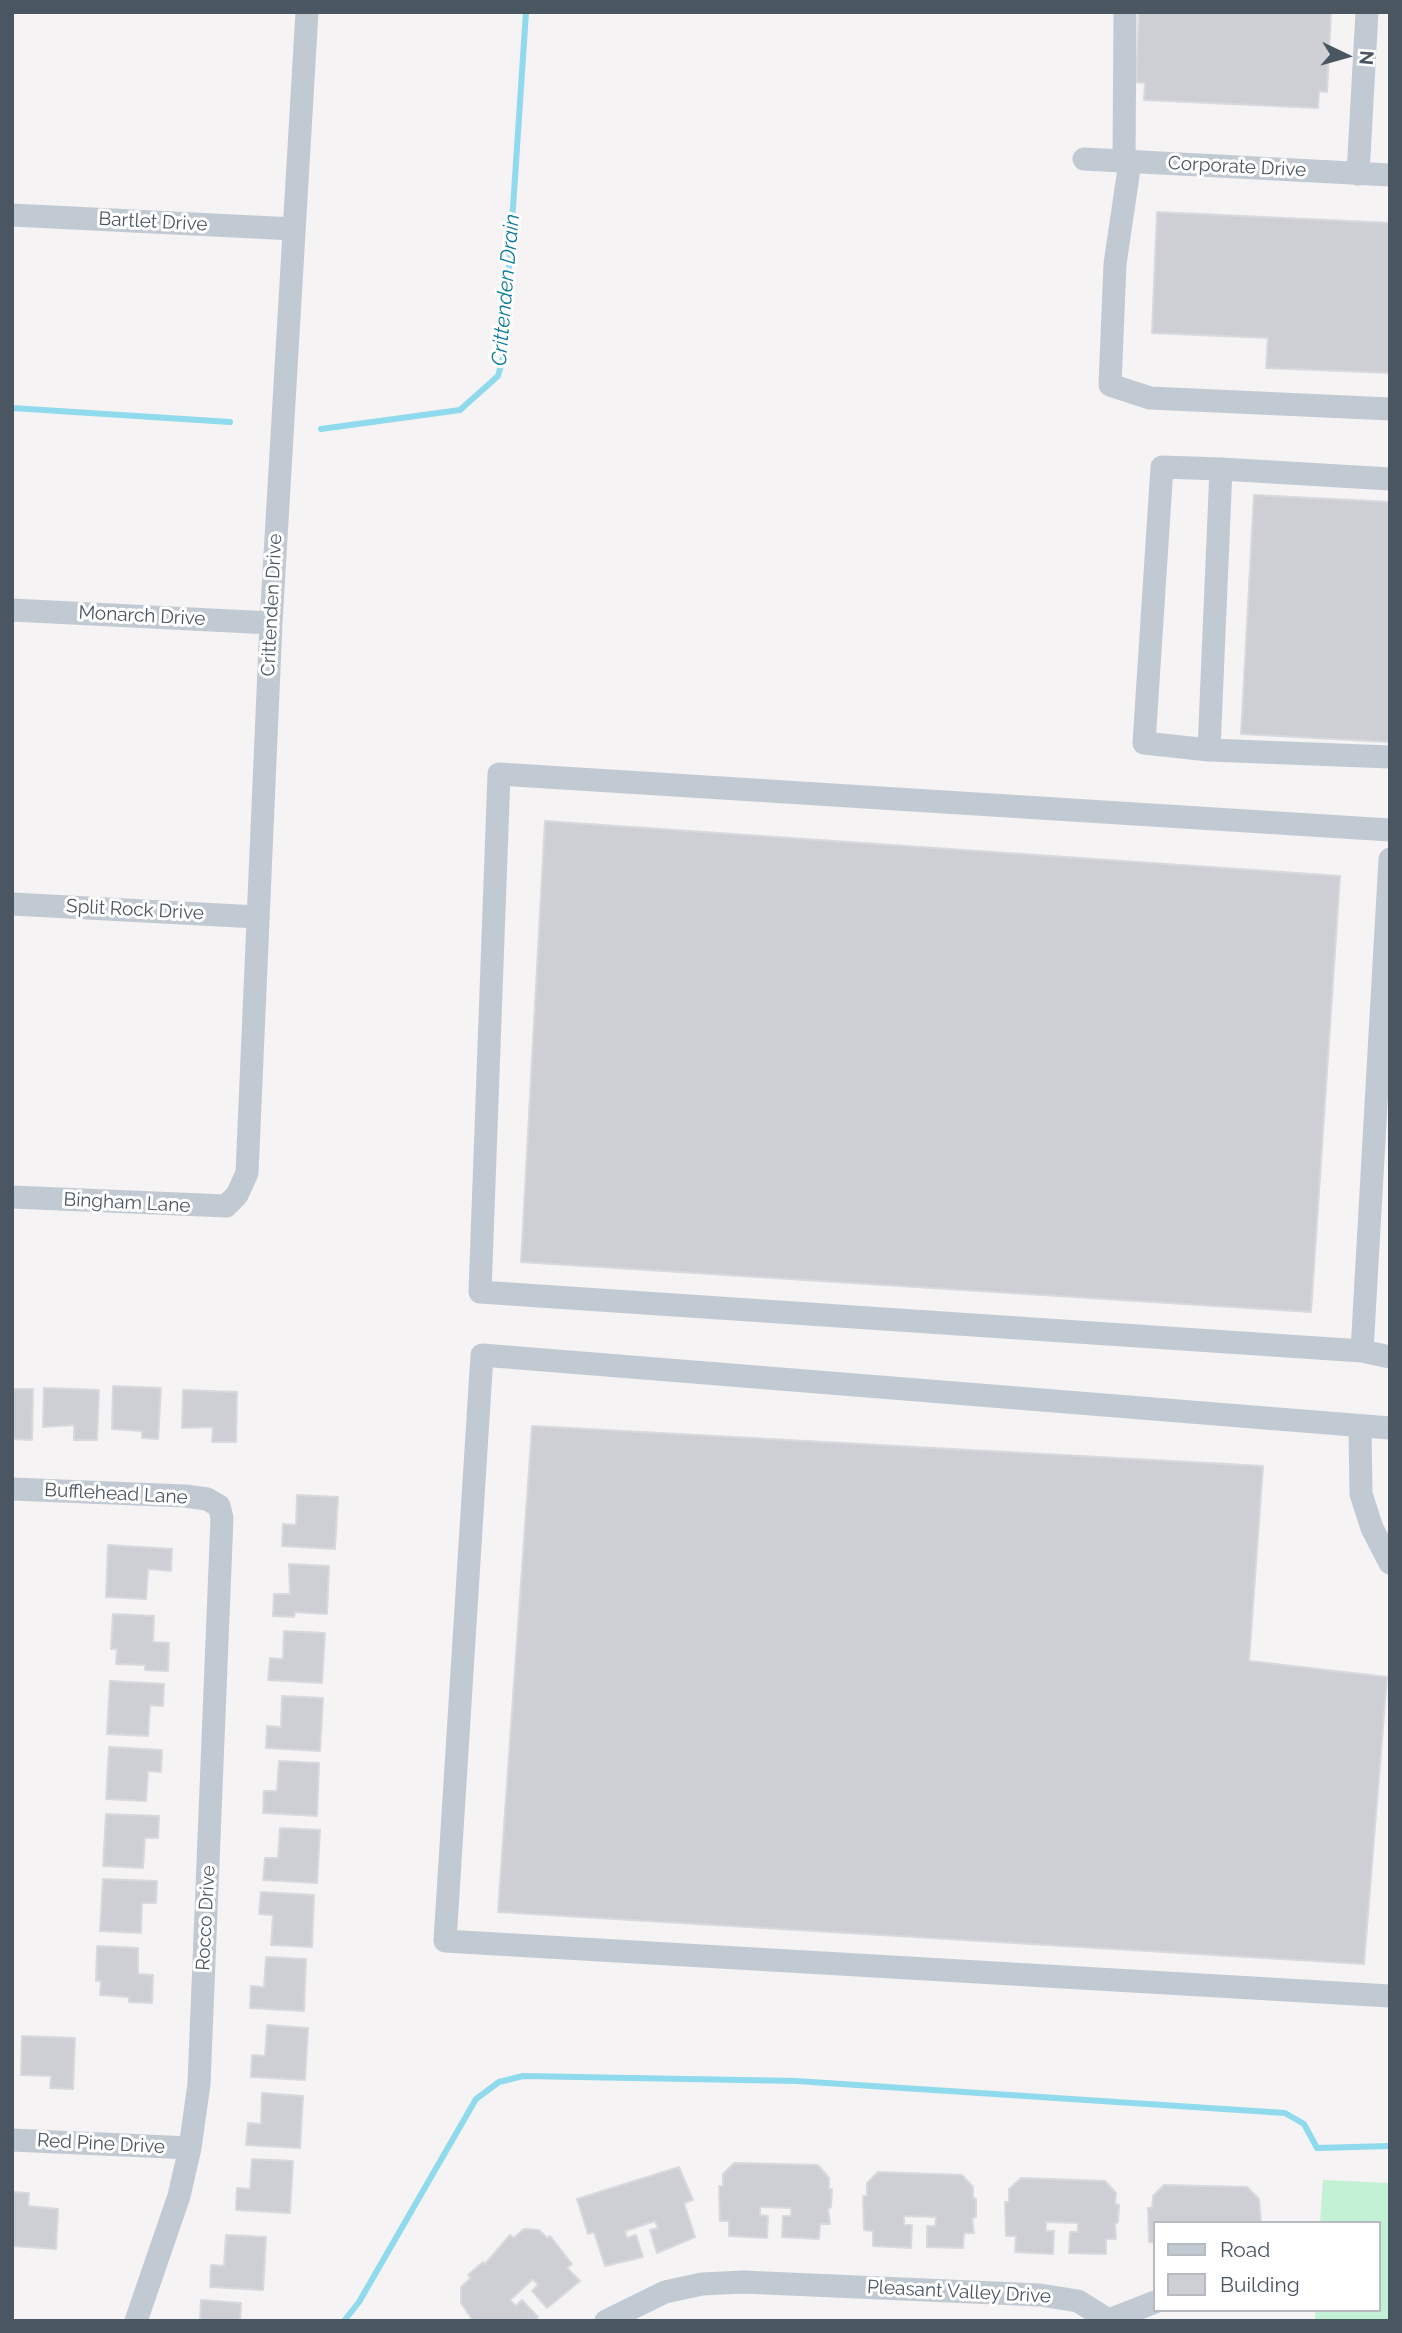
<!DOCTYPE html>
<style>
body{margin:0}
#map{position:relative;width:1402px;height:2333px;overflow:hidden;background:#f5f3f3;font-family:Raleway,sans-serif}
canvas{display:block}
.frame{position:absolute;inset:0;border:14px solid #4a5661;pointer-events:none}
.legend{position:absolute;left:1153px;top:2221px;width:228px;height:91px;box-sizing:border-box;background:#fff;border:2px solid #b7bbc0;margin:0;padding:9px 12px;list-style:none;font-size:21px;color:#4a5661}
.legend li{display:flex;align-items:center;gap:14px;height:35px}
.legend b{width:35px;border:2px solid #b7bbc0}
.north{position:absolute;left:1311px;top:21px;width:70px;height:70px;-webkit-text-stroke:5px #fff;paint-order:stroke;rotate:95deg;font-size:19px;font-weight:700;line-height:28px;text-align:center;color:#4a5661}
.north::after{content:'';display:block;margin:auto;width:24px;height:32px;background:#4a5661;clip-path:polygon(50% 0,100% 100%,50% 72%,0 100%)}
</style>
<div id="map">
<canvas width="1402" height="2333"></canvas>
<div class="frame"></div>
<ul class="legend">
<li><b style="height:9px;background:#c1cad2"></b>Road</li>
<li><b style="height:19px;background:#cdcfd5"></b>Building</li>
</ul>
<div class="north">N</div>
</div>
<script>
const ctx = document.querySelector('canvas').getContext('2d');
ctx.lineJoin = 'round';
function paint(path, color) { ctx.fillStyle = color; ctx.fill(path, 'evenodd'); }
const poly = rows => new Path2D(rows.map(r => 'M' + r).join(''));
function strokePath(path, color, width, dash) { ctx.strokeStyle = color; ctx.lineWidth = width; ctx.lineCap = dash ? 'butt' : 'round'; ctx.setLineDash(dash || []); ctx.stroke(path); }
function write(font, color, halo, rows, align = 'center') {
  ctx.font = font + ' Raleway,sans-serif'; ctx.lineWidth = 6; ctx.setLineDash([]); ctx.textBaseline = 'middle'; ctx.strokeStyle = halo; ctx.fillStyle = color; for (const [text, x, y, turn = 0] of rows) {
    ctx.save(); ctx.translate(x, y); ctx.rotate((+turn || 0) * Math.PI / 180); ctx.textAlign = isNaN(turn) ? turn : align; if (halo) ctx.strokeText(text, 0, 0); ctx.fillText(text, 0, 0); ctx.restore();
  }
}
paint(poly([
 [1323,2180,1390,2183,1390,2321,1315,2321,1315,2310,1379,2310,1379,2223,1320,2223]
]), '#c3f1d5');
strokePath(poly([
 [12,408,230,422],
 [321,429,460,410,498,376,503,358,526,12],
 [344,2321,359,2302,476,2099,499,2082,523,2076,796,2081,1285,2113,1304,2124,1317,2148,1390,2146]
]), '#90daee', 6);
const building = poly([
 [1139,12,1331,12,1327,92,1319,91,1318,108,1144,100,1145,83,1136,82,1139,12],
 [1157,212,1390,223,1390,373,1266,368,1268,338,1152,333,1157,212],
 [1254,495,1390,502,1390,742,1241,734,1254,495],
 [545,821,1340,876,1311,1312,521,1262,545,821],
 [113,1386,161,1388,158,1439,142,1438,142,1431,112,1429,113,1386],
 [44,1388,99,1390,97,1440,74,1440,74,1425,43,1427,44,1388],
 [12,1389,33,1389,32,1440,12,1439,12,1389],
 [183,1390,237,1392,236,1442,212,1442,213,1427,182,1428,183,1390],
 [532,1426,1263,1466,1249,1661,1387,1677,1364,1964,498,1912,532,1426],
 [297,1495,338,1497,335,1549,282,1546,283,1524,296,1525,297,1495],
 [108,1545,172,1549,171,1571,148,1569,146,1599,106,1597,108,1545],
 [289,1564,329,1566,327,1614,295,1612,294,1617,273,1616,274,1594,290,1594,289,1564],
 [113,1614,154,1616,153,1642,169,1643,168,1671,145,1670,145,1665,116,1664,117,1649,111,1649,113,1614],
 [284,1631,325,1633,322,1683,268,1680,270,1658,283,1659,284,1631],
 [110,1681,164,1684,163,1706,150,1705,148,1736,107,1734,110,1681],
 [282,1696,323,1698,320,1751,266,1748,267,1726,281,1727,282,1696],
 [109,1747,162,1750,161,1772,148,1771,146,1801,106,1799,109,1747],
 [279,1761,319,1763,317,1816,263,1813,264,1791,277,1791,279,1761],
 [106,1814,159,1816,158,1838,145,1838,143,1868,103,1866,106,1814],
 [280,1828,320,1830,317,1883,263,1880,265,1858,278,1858,280,1828],
 [103,1879,157,1881,156,1903,142,1903,141,1933,100,1931,103,1879],
 [261,1892,314,1895,312,1947,271,1945,273,1915,259,1914,261,1892],
 [97,1946,138,1948,138,1974,153,1975,152,2003,129,2002,129,1997,100,1995,101,1981,96,1981,97,1946],
 [266,1957,306,1959,304,2011,250,2008,251,1986,264,1987,266,1957],
 [267,2025,308,2028,305,2080,251,2077,252,2055,265,2056,267,2025],
 [22,2036,75,2038,73,2089,50,2088,51,2076,21,2075,22,2036],
 [262,2093,303,2096,300,2148,246,2145,248,2123,261,2124,262,2093],
 [252,2159,293,2161,290,2213,236,2210,237,2188,250,2189,252,2159],
 [734,2163,818,2165,829,2178,829,2189,832,2189,831,2207,828,2209,830,2224,820,2224,819,2239,782,2237,783,2216,791,2216,791,2208,760,2207,760,2215,768,2216,767,2238,729,2236,729,2221,720,2221,719,2186,723,2186,723,2174,734,2163],
 [679,2167,693,2200,684,2203,695,2237,657,2253,650,2230,658,2228,655,2221,625,2231,627,2238,636,2235,643,2257,605,2266,594,2232,588,2234,577,2199,679,2167],
 [878,2172,962,2175,973,2187,973,2198,976,2199,976,2217,972,2218,974,2233,964,2233,963,2248,927,2247,927,2226,935,2226,936,2217,904,2216,904,2225,912,2225,911,2248,873,2246,873,2231,864,2230,863,2196,867,2196,867,2183,878,2172],
 [1021,2178,1105,2181,1116,2193,1115,2204,1119,2205,1118,2222,1115,2224,1116,2239,1106,2239,1106,2254,1069,2253,1070,2232,1078,2232,1078,2223,1046,2222,1046,2231,1054,2231,1053,2254,1015,2252,1016,2236,1006,2236,1005,2202,1009,2202,1009,2189,1021,2178],
 [1164,2185,1247,2187,1259,2199,1261,2223,1155,2223,1155,2243,1149,2242,1148,2208,1152,2208,1153,2196,1164,2185],
 [12,2192,29,2193,28,2206,58,2209,56,2249,12,2246,12,2192],
 [524,2229,539,2230,547,2238,550,2236,572,2264,567,2268,580,2281,547,2308,532,2291,538,2285,533,2279,510,2300,516,2306,522,2300,538,2317,534,2321,473,2321,461,2303,461,2287,471,2278,468,2275,483,2262,485,2264,510,2235,514,2238,524,2229],
 [226,2235,266,2237,263,2290,210,2287,211,2265,224,2266,226,2235],
 [201,2300,241,2303,240,2321,200,2321,201,2300]
]);
paint(building, '#cdcfd5');
strokePath(building, '#d7d9de', 2);
strokePath(poly([
 [1084,159,1390,175],
 [1124,161,1125,12],
 [1130,162,1115,264,1110,385,1150,398,1390,409],
 [1358,174,1367,12],
 [12,215,294,229],
 [1221,469,1162,467,1144,743,1209,750,1390,757],
 [12,610,271,623],
 [1209,750,1221,469,1390,479],
 [1390,830,499,774,480,1292,1362,1351,1390,1357],
 [12,904,257,917],
 [12,1197,226,1206,237,1195,247,1173,271,623,307,12],
 [1362,1351,1390,859],
 [1360,1426,1361,1494,1372,1528,1390,1563],
 [1390,1428,482,1355,445,1941,1390,1996],
 [12,1489,185,1496,207,1499,219,1506,222,1518,199,2084,190,2148,179,2196,136,2321],
 [12,2140,190,2148],
 [1109,2320,1155,2302],
 [606,2321,665,2292,702,2284,743,2282,1040,2295,1078,2301,1110,2321]
]), '#c1cad2', 23);
write('19px', '#4a5661', '#fff', [
 ["Corporate Drive",1237,167,3],
 ["Bartlet Drive",153,222,3],
 ["Crittenden Drive",272,605,-87],
 ["Monarch Drive",142,616,3],
 ["Split Rock Drive",135,910,3],
 ["Bingham Lane",127,1203,3],
 ["Bufflehead Lane",116,1494,3],
 ["Rocco Drive",206,1918,-87],
 ["Red Pine Drive",101,2144,3],
 ["Pleasant Valley Drive",959,2292,3]
]);
write('italic 21px', '#0c7c9b', '#fff', [
 ["Crittenden Drain",506,290,-85]
]);
</script>
